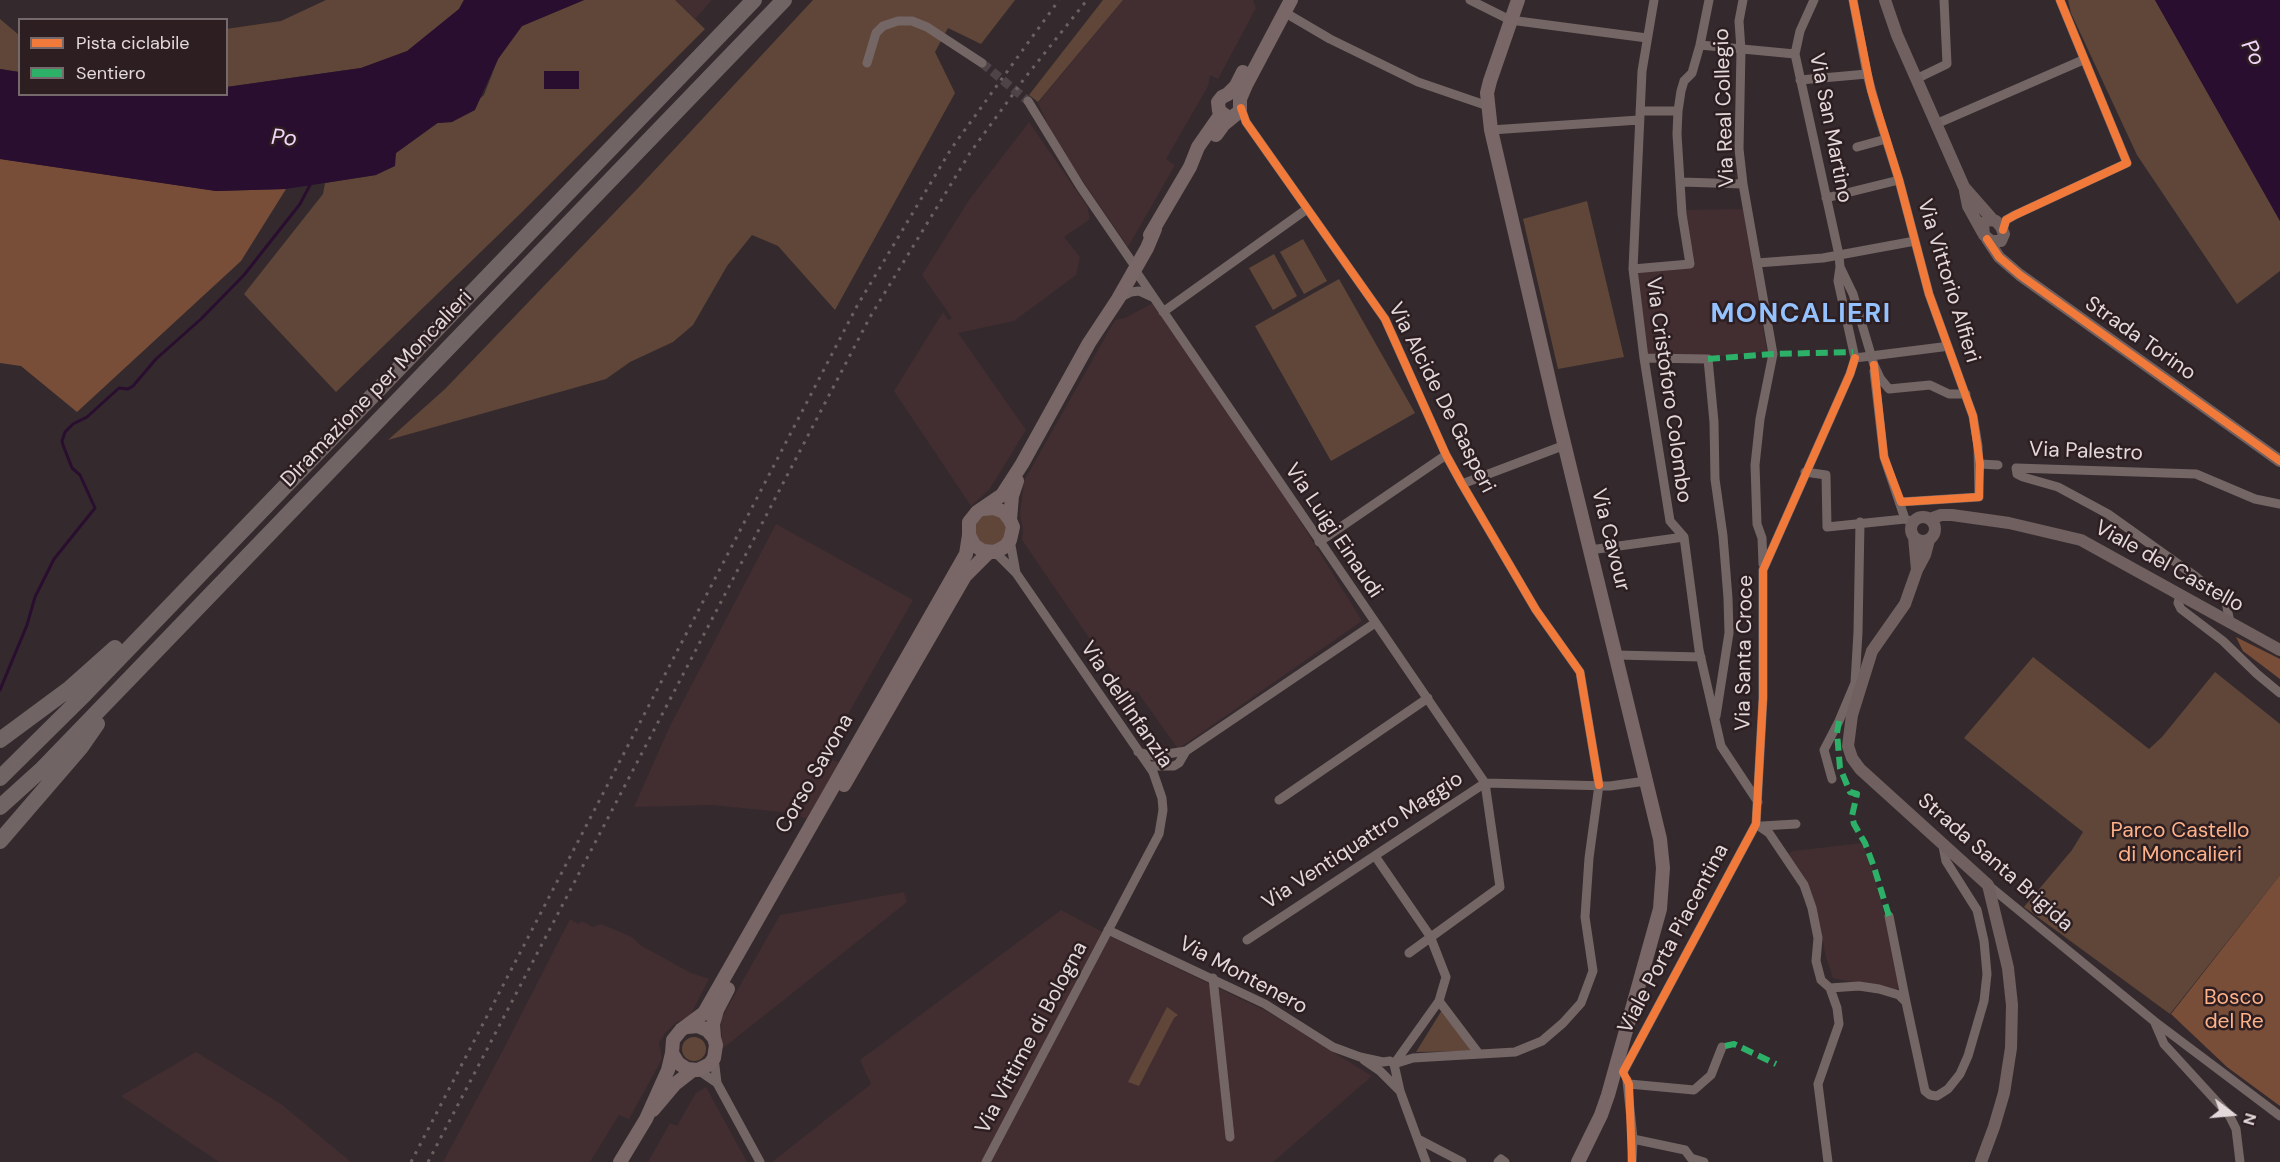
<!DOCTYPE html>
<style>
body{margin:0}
#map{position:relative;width:2280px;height:1162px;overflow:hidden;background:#342a2d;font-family:"DM Sans",sans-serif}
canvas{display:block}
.legend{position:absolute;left:18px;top:18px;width:210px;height:78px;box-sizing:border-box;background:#2d1e21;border:2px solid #76696b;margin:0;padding:8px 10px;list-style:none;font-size:18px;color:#e3d9da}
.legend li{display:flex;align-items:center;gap:12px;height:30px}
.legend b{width:30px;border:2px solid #76696b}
.north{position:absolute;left:2202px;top:1084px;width:60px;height:60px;-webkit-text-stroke:4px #2d1e21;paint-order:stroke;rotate:106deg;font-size:16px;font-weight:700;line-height:24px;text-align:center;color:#e3d9da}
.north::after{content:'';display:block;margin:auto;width:21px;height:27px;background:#e3d9da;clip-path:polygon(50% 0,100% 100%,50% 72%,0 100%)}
</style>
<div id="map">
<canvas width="2280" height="1162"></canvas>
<ul class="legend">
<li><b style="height:8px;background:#f17a3a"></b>Pista ciclabile</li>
<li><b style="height:8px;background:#2db169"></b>Sentiero</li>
</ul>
<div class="north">N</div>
</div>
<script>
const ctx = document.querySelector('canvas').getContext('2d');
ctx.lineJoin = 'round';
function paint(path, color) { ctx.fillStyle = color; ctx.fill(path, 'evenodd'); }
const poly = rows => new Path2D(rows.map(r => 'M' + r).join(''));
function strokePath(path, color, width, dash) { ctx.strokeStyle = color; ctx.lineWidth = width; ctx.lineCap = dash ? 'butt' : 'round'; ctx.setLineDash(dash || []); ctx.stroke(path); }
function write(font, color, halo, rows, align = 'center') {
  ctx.font = font + ' "DM Sans",sans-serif'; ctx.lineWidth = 5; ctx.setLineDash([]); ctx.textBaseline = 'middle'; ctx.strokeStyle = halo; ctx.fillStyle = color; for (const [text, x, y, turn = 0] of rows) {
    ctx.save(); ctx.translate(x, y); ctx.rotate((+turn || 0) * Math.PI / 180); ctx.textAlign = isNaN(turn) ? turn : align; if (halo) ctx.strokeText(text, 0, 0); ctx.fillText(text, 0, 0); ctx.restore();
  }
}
paint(poly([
 [675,0,712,0,695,19],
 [1123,0,1253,0,1256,8,1218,79,1210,75,1208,86,1166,159,1175,165,1128,247,1055,141,1038,103],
 [1029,122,1087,206,1090,219,1064,237,1080,257,1076,275,1014,321,958,333,1026,430,989,490,971,506,894,391,943,312,948,320,952,318,922,275,969,200],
 [1743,209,1767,351,1705,358,1648,357,1636,271,1691,265,1685,210],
 [1153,303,1284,495,1362,621,1178,749,1137,691,1129,696,1022,540,1023,529,1020,515,1024,481,1115,320,1125,318],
 [776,524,913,600,823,758,839,762,807,819,791,813,712,805,634,807,670,726],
 [1862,843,1872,867,1888,928,1898,984,1897,989,1893,991,1833,978,1826,957,1815,905,1787,854,1793,851],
 [904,892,907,902,722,1049,721,1019,780,915],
 [1061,910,1112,937,1268,1012,1372,1076,1273,1162,772,1162,871,1084,860,1060],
 [570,919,578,924,582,921,593,927,601,924,632,937,640,945,691,973,709,979,690,1016,675,1023,665,1033,659,1043,662,1059,629,1119,619,1115,590,1162,443,1162,501,1054],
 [196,1052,281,1104,351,1162,219,1162,121,1096],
 [706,1087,747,1162,648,1162,670,1123,677,1126,696,1093]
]), '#422d31');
paint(poly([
 [326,0,464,0,459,9,408,51,361,68,226,87,226,29,281,21],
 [584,0,675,0,705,29,520,214,336,392,244,294,323,194,325,183,376,175,396,153,438,123,452,122,484,95,498,59,522,26],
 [813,0,1015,0,981,44,948,28,935,52,955,93,835,310,778,246,752,235,727,266,693,325,673,342,630,362,606,379,388,440,445,389,639,187],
 [1103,0,1123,0,1038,102,1029,95],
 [2068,0,2155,0,2280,221,2280,271,2237,304,2137,155,2071,13],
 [0,19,19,35,19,72,0,69],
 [1587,201,1624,357,1558,369,1523,219],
 [1303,239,1327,281,1304,294,1280,252],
 [1274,254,1297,296,1273,310,1249,268],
 [1339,279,1415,413,1331,461,1255,326],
 '975 530a16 16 0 1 1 32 0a16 16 0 1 1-32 0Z',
 [2033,657,2149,749,2162,737,2215,672,2280,724,2280,875,2170,1014,2024,907,2072,850,2083,832,1964,738],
 [1167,1007,1178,1015,1174,1018,1139,1086,1128,1082],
 [1442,1010,1473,1051,1416,1052],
 '682 1049a12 12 0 1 1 24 0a12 12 0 1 1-24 0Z'
]), '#5f4639');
paint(poly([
 [0,159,216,191,286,189,241,261,77,412,21,366,0,363],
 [2236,637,2280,659,2280,679,2243,651],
 [2280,875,2280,1106,2227,1067,2171,1014]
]), '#794e39');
paint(poly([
 [464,0,584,0,522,26,498,59,475,110,452,122,437,123,396,153,395,166,376,175,286,189,216,191,0,159,0,69,19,72,20,94,226,94,227,87,361,68,407,51,459,9],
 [2155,0,2280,0,2280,221],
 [544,71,579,71,579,89,544,89]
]), '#2a0e2f');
strokePath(poly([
 [0,690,27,625,35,597,54,559,95,508,80,475,72,468,63,445,62,441,65,432,73,424,87,417,119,388,128,389,133,386,156,359,201,319,244,275,300,204,310,185]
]), '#2a0e2f', 3);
strokePath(poly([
 [982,63,1028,101]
]), '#4e4447', 9, [9, 4.5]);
strokePath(poly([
 [1470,0,1510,20,1647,38],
 [1654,0,1642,71,1633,269,1644,358,1670,521,1684,537,1699,650,1721,746,1758,802],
 [1743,0,1739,21,1741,50,1739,149,1743,184,1773,354,1760,419,1755,465,1757,524,1762,538,1763,564],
 [1853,0,1867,74,1878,114,1899,180,1929,294,1973,416,1978,446,1979,497,1901,502],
 [1284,12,1330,39,1418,82,1488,106],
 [1700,45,1795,54],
 [867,63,876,33,883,26,898,21,912,21,927,27,982,63],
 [1916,79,1947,64,1944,0],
 [1800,80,1867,74],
 [1028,101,1080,186,1132,262],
 [1241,108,1246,122,1385,319,1446,455,1462,484,1536,610,1580,672,1599,785,1589,858,1585,917,1593,971,1581,1003,1563,1023,1542,1041,1515,1052,1413,1058,1394,1064],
 [1640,111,1678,111],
 [1936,124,2083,60],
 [1491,130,1639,120],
 [1857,147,1886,139],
 [1682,182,1743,184],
 [1826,198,1899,180],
 [2003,230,2006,220,2015,215,2127,163,2060,0],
 [1757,263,1823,258,1915,241],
 [1840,267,1853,294,1874,365,1880,378,1889,389,1930,385,1949,394,1966,394],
 [1633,269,1690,264,1682,214,1677,134,1678,111,1681,91,1684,81,1692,73,1700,45,1709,0],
 [1135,270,1485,783,1500,887,1409,953],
 [1121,297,1131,292,1139,291,1152,297],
 [1163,312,1307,209],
 [1644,358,1708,359,1714,422,1715,479,1723,536,1728,598,1729,633,1716,716],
 [1855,358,1942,347,1947,345],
 [1874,371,1884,457,1905,519],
 [1980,464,1998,465],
 [1805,472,1826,475,1827,527,1905,519,1913,522],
 [1462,484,1565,445],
 [1010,540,1016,573],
 [1319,542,1446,455],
 [1590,550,1684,537],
 [2180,595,2178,603,2181,609,2223,641,2257,674,2280,693],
 [2230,623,2226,602,2195,576,2108,514,2058,487,2023,477,2017,474,2016,468,2196,474,2255,499,2280,504],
 [1616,655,1701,657],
 [1138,752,1154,756,1186,751,1375,623],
 [1149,766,1174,766,1179,763,1186,751],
 [1832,779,1824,750,1839,721,1855,683,1858,632,1860,522],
 [1279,800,1428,698],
 [1756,824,1769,833,1804,885,1812,908,1818,938,1816,961,1821,980,1830,988,1837,1008,1839,1024,1818,1084,1828,1162],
 [1762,826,1796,824],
 [1375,856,1430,936,1446,977,1439,1001,1394,1064],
 [1988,885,2154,1021,2280,1116],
 [1889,916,1906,1002],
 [1108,930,1265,1004,1333,1047,1360,1057,1383,1062,1390,1061,1394,1064],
 [1247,940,1485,783,1610,786,1646,781],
 [1213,978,1230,1137],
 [1830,988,1859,986,1879,989,1899,995,1906,1002,1925,1091,1930,1095,1937,1096,1948,1089,1960,1074,1968,1056,1984,1001,1987,974,1984,941,1977,910,1946,861,1943,846],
 [1439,1001,1479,1054],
 [2155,1023,2164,1044,2229,1115,2236,1129,2240,1162],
 [714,1058,717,1083,760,1162],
 [1364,1060,1380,1071,1399,1090],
 [1394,1064,1400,1091,1426,1162],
 [698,1070,717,1083],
 [1623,1072,1756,824,1763,698,1763,570,1850,374,1855,358,1838,281,1840,267,1839,255,1795,54,1800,31,1814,0],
 [1627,1080,1633,1139,1632,1162],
 [1629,1084,1694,1090,1711,1075,1722,1047],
 [1418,1139,1462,1162],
 [1633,1139,1685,1150,1691,1158,1704,1162],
 [986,1162,1159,834,1163,810,1162,798,1153,772,1016,573,995,552],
 [1498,1162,1501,1159,1505,1162]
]), '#756666', 9);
strokePath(poly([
 [1885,0,1897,35,1964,187,1993,220],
 [1965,191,1968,206,1983,233],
 [1989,220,1996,221,2001,227,2004,234,2001,241,1991,241,1984,235,1983,223,1989,220],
 [1987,239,1999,257,2020,275,2280,461],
 '1911 529a12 12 0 1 1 24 0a12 12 0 1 1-24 0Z',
 [1930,519,1941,515,1952,515,2009,523,2081,540,2280,650],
 [1914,537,1917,570],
 [1929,540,1925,555,1917,570,1905,604,1872,651,1852,715,1848,746,1852,758,1860,769,1988,885,2008,968,2012,1005,2011,1048,2004,1093,1994,1127,1981,1162]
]), '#70605f', 12);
strokePath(poly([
 [1518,0,1490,81,1487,93,1491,130,1557,414,1646,781,1660,839,1663,868,1660,909,1608,1095,1601,1115,1578,1162],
 [1229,118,1219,111,1218,102,1222,97,1228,94,1236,86,1243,72],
 [1216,135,1224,124,1240,111,1240,99,1246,85,1291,0],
 [1150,235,1190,167,1198,147,1221,114],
 [983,509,994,508,1004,512,1010,520,1013,527,1010,540,1006,546,995,552,983,551,974,545,969,535,969,522,977,512,1002,495,1022,464,1089,343,1118,299,1147,248,1155,229],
 [1010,520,1012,496,1017,481],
 [844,785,965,576,989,552],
 [687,1027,698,1026,707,1030,714,1038,716,1045,714,1058,710,1064,698,1070,687,1069,678,1063,672,1053,673,1040,681,1030,704,1013,966,554,969,535],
 [714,1038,713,1024,717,1010,728,989],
 [653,1110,675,1084,693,1070],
 [620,1162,646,1119,668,1070,672,1053]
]), '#796666', 14);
strokePath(poly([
 [0,740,69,689,115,648],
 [0,778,85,694,754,0],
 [0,807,41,770,130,678,784,0],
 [0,841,81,747,97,724]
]), '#706464', 16);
strokePath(poly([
 [411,1162,857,306,951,149,1059,0],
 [428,1162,870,317,970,153,1024,79,1087,0]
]), '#6c6161', 3, [3, 6]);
strokePath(poly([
 [1708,359,1773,354,1853,352],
 [1839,721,1837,733,1840,768,1850,792,1857,794,1852,816,1854,824,1865,843,1874,867,1889,916],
 [1725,1046,1734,1044,1776,1064]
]), '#2db169', 6, [12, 6]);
strokePath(poly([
 [1853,0,1871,90,1899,180,1929,294,1973,416,1980,464,1979,497,1901,502,1884,457,1874,365],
 [1241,108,1246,122,1385,319,1446,455,1462,484,1536,610,1580,672,1599,785],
 [2003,230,2006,220,2015,215,2127,163,2060,0],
 [1987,239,1999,257,2020,275,2280,461],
 [1632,1162,1629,1084,1623,1072,1756,824,1763,698,1763,570,1850,374,1855,358]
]), '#f17a3a', 8);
write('21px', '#e3d9da', '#2d1e21', [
 ["Via Real Collegio",1725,108,-92],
 ["Via San Martino",1830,128,79],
 ["Via Vittorio Alfieri",1948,281,73],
 ["Strada Torino",2140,339,35],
 ["Diramazione per Moncalieri",377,389,-46],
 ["Via Cristoforo Colombo",1668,390,82],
 ["Via Alcide De Gasperi",1441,398,63],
 ["Via Palestro",2086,452,2],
 ["Via Luigi Einaudi",1333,531,56],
 ["Via Cavour",1610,540,76],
 ["Viale del Castello",2169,567,29],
 ["Via Santa Croce",1745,653,-89],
 ["Via dell'Infanzia",1126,705,56],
 ["Corso Savona",815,774,-60],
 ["Via Ventiquattro Maggio",1363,841,-33],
 ["Strada Santa Brigida",1995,863,41],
 ["Viale Porta Piacentina",1674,939,-62],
 ["Via Montenero",1243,976,28],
 ["Via Vittime di Bologna",1032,1038,-62]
]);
write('21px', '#feb28a', '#2d1e21', [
 ["Parco Castello",2180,831],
 ["di Moncalieri",2180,855],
 ["Bosco",2234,998],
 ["del Re",2234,1022]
]);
write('italic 22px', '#f6d6fc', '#2d1e21', [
 ["Po",2252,53,62],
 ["Po",284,139,4]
]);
ctx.letterSpacing = '1.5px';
write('bold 27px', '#94c2ff', '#2d1e21', [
 ["MONCALIERI",1801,315]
]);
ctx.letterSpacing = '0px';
</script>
